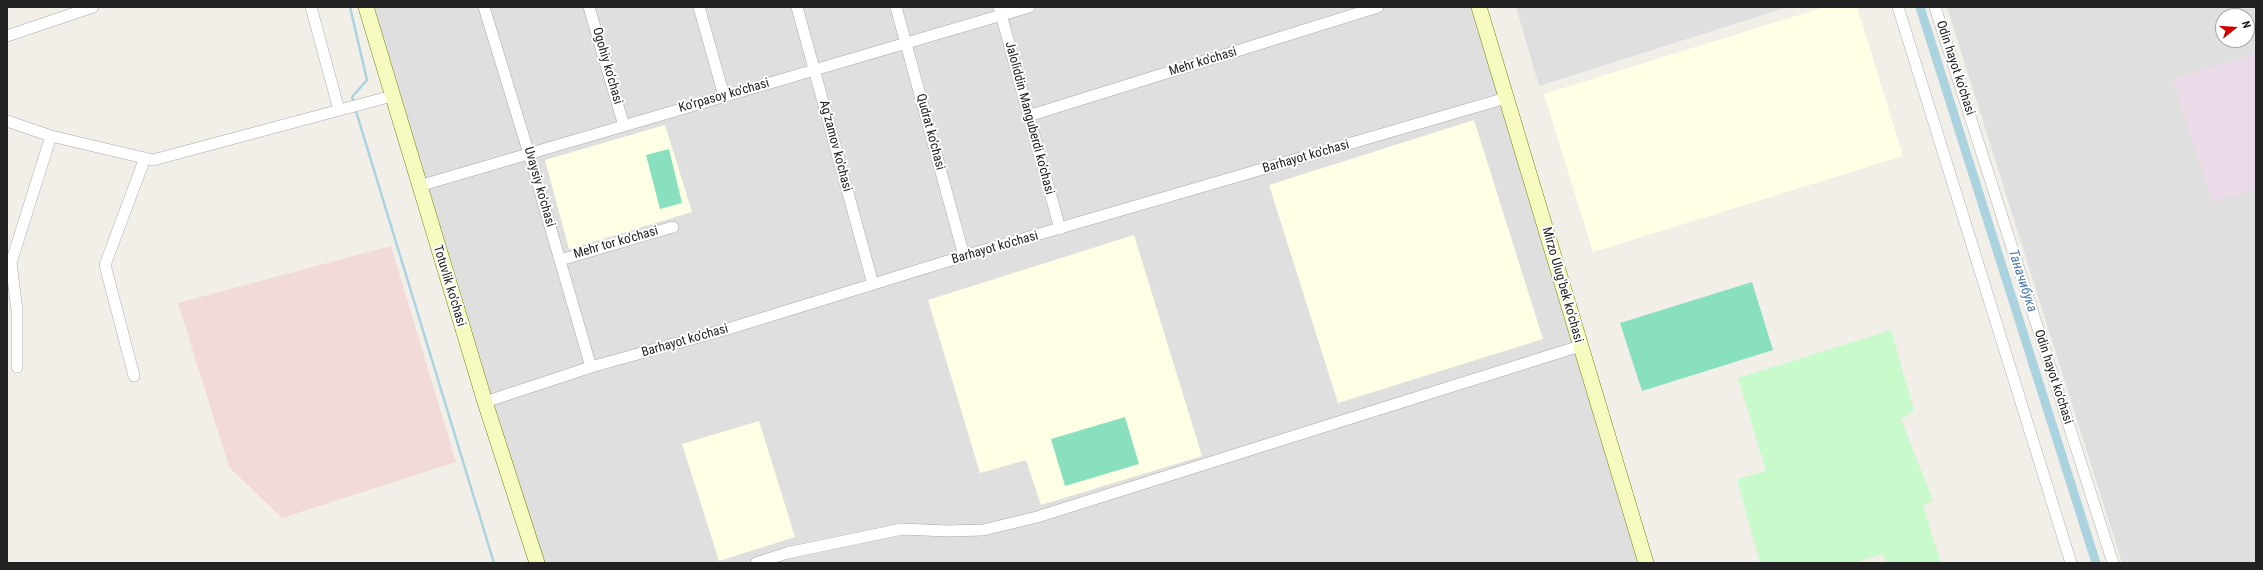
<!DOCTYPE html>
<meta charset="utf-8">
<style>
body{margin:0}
#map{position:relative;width:2263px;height:570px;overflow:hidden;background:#f2efe9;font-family:"Roboto Condensed",sans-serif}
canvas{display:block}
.frame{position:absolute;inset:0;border:8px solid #222;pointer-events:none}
.north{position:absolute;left:2215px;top:8px;width:40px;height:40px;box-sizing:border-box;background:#fff;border:1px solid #a7a7a7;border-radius:50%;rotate:73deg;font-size:11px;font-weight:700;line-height:16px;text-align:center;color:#222}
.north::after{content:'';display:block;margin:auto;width:14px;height:18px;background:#d40000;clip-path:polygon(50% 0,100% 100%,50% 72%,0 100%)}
</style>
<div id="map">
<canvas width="2263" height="570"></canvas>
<div class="frame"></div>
<div class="north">N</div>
</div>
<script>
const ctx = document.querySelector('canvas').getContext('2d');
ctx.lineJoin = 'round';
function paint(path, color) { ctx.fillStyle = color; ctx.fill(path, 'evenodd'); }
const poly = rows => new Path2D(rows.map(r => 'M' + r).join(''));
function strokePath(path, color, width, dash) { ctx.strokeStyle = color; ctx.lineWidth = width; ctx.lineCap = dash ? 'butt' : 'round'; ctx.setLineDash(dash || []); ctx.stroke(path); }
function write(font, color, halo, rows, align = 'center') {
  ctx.font = font + ' "Roboto Condensed",sans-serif'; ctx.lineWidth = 4; ctx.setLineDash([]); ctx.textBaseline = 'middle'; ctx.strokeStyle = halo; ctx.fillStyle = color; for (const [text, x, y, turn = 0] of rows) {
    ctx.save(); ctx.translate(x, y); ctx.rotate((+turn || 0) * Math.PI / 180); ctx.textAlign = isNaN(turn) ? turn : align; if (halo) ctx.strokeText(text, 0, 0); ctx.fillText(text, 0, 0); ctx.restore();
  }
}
paint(poly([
 [366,7,1479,7,1646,563,537,563],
 [1516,7,1788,7,1539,86],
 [1947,7,2256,7,2256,563,2122,563],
 [2223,16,2247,16,2247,40,2223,40]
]), '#e0dfdf');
paint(poly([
 [391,246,456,462,282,518,229,467,178,303]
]), '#f2dad9');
paint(poly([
 [2256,53,2256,189,2212,202,2173,79]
]), '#ebdbe8');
paint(poly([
 [1825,7,1857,7,1903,156,1593,252,1544,94],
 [1474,120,1543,339,1338,403,1269,185],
 [665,125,692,212,569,249,545,160],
 [1134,235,1202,456,1041,505,1026,460,980,473,928,300],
 [759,421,795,537,719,561,682,444]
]), '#ffffe5');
paint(poly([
 [1891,330,1914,410,1901,419,1933,501,1923,506,1941,563,1886,563,1883,554,1853,563,1760,563,1737,479,1766,471,1738,378]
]), '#c8facc');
paint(poly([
 [669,149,682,203,660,209,646,155],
 [1752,282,1773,350,1642,391,1620,323],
 [1125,417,1139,464,1065,486,1051,439]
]), '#88e0be');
strokePath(poly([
 [350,7,367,80,352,97,354,103],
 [355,108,494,563]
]), '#aad3df', 2.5);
strokePath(poly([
 [1920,7,2096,563]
]), '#aad3df', 9);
const street = poly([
 [311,7,339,110],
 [484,7,529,154,591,367],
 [589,7,624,126],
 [699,7,724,96],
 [797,7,873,284],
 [896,7,964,256],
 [999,7,1060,229],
 [1898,7,2071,563],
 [1935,7,2113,563],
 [7,36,93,7],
 [1028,116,1378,7],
 [7,121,51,136,153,160,392,96],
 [419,186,1029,7],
 [560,260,673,227],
 [17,367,17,310,11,263,51,136],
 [134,376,105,265,145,158],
 [485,402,591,367,731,328,964,256,1506,98],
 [756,563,787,553,902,529,947,531,983,530,1037,517,1580,346]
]);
const secondary = poly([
 [366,7,485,402,537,563],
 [1479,7,1646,563]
]);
strokePath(street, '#a9a9a9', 12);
strokePath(secondary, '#707d05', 16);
strokePath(street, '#fff', 11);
strokePath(secondary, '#f7fabf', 15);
write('13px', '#222', '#fff', [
 ["Mehr ko'chasi",1203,62,-17],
 ["Ogohiy ko'chasi",607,66,74],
 ["Odin hayot ko'chasi",1955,68,72],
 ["Ko‘rpasoy ko'chasi",724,96,-16],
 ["Jaloliddin Manguberdi ko'chasi",1029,118,75],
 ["Qudrat ko'chasi",930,132,75],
 ["Ag‘zamov ko'chasi",835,146,75],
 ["Barhayot ko'chasi",1306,157,-16],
 ["Uvaysiy ko'chasi",539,187,74],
 ["Mehr tor ko'chasi",616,243,-16],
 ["Barhayot ko'chasi",995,248,-16],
 ["Mirzo Ulug'bek ko'chasi",1562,285,74],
 ["Totuvlik ko'chasi",449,286,73],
 ["Barhayot ko'chasi",685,341,-16],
 ["Odin hayot ko'chasi",2053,377,72]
]);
write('italic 14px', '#4a7aab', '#fff', [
 ["Таначибука",2022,281,72]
]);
</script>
